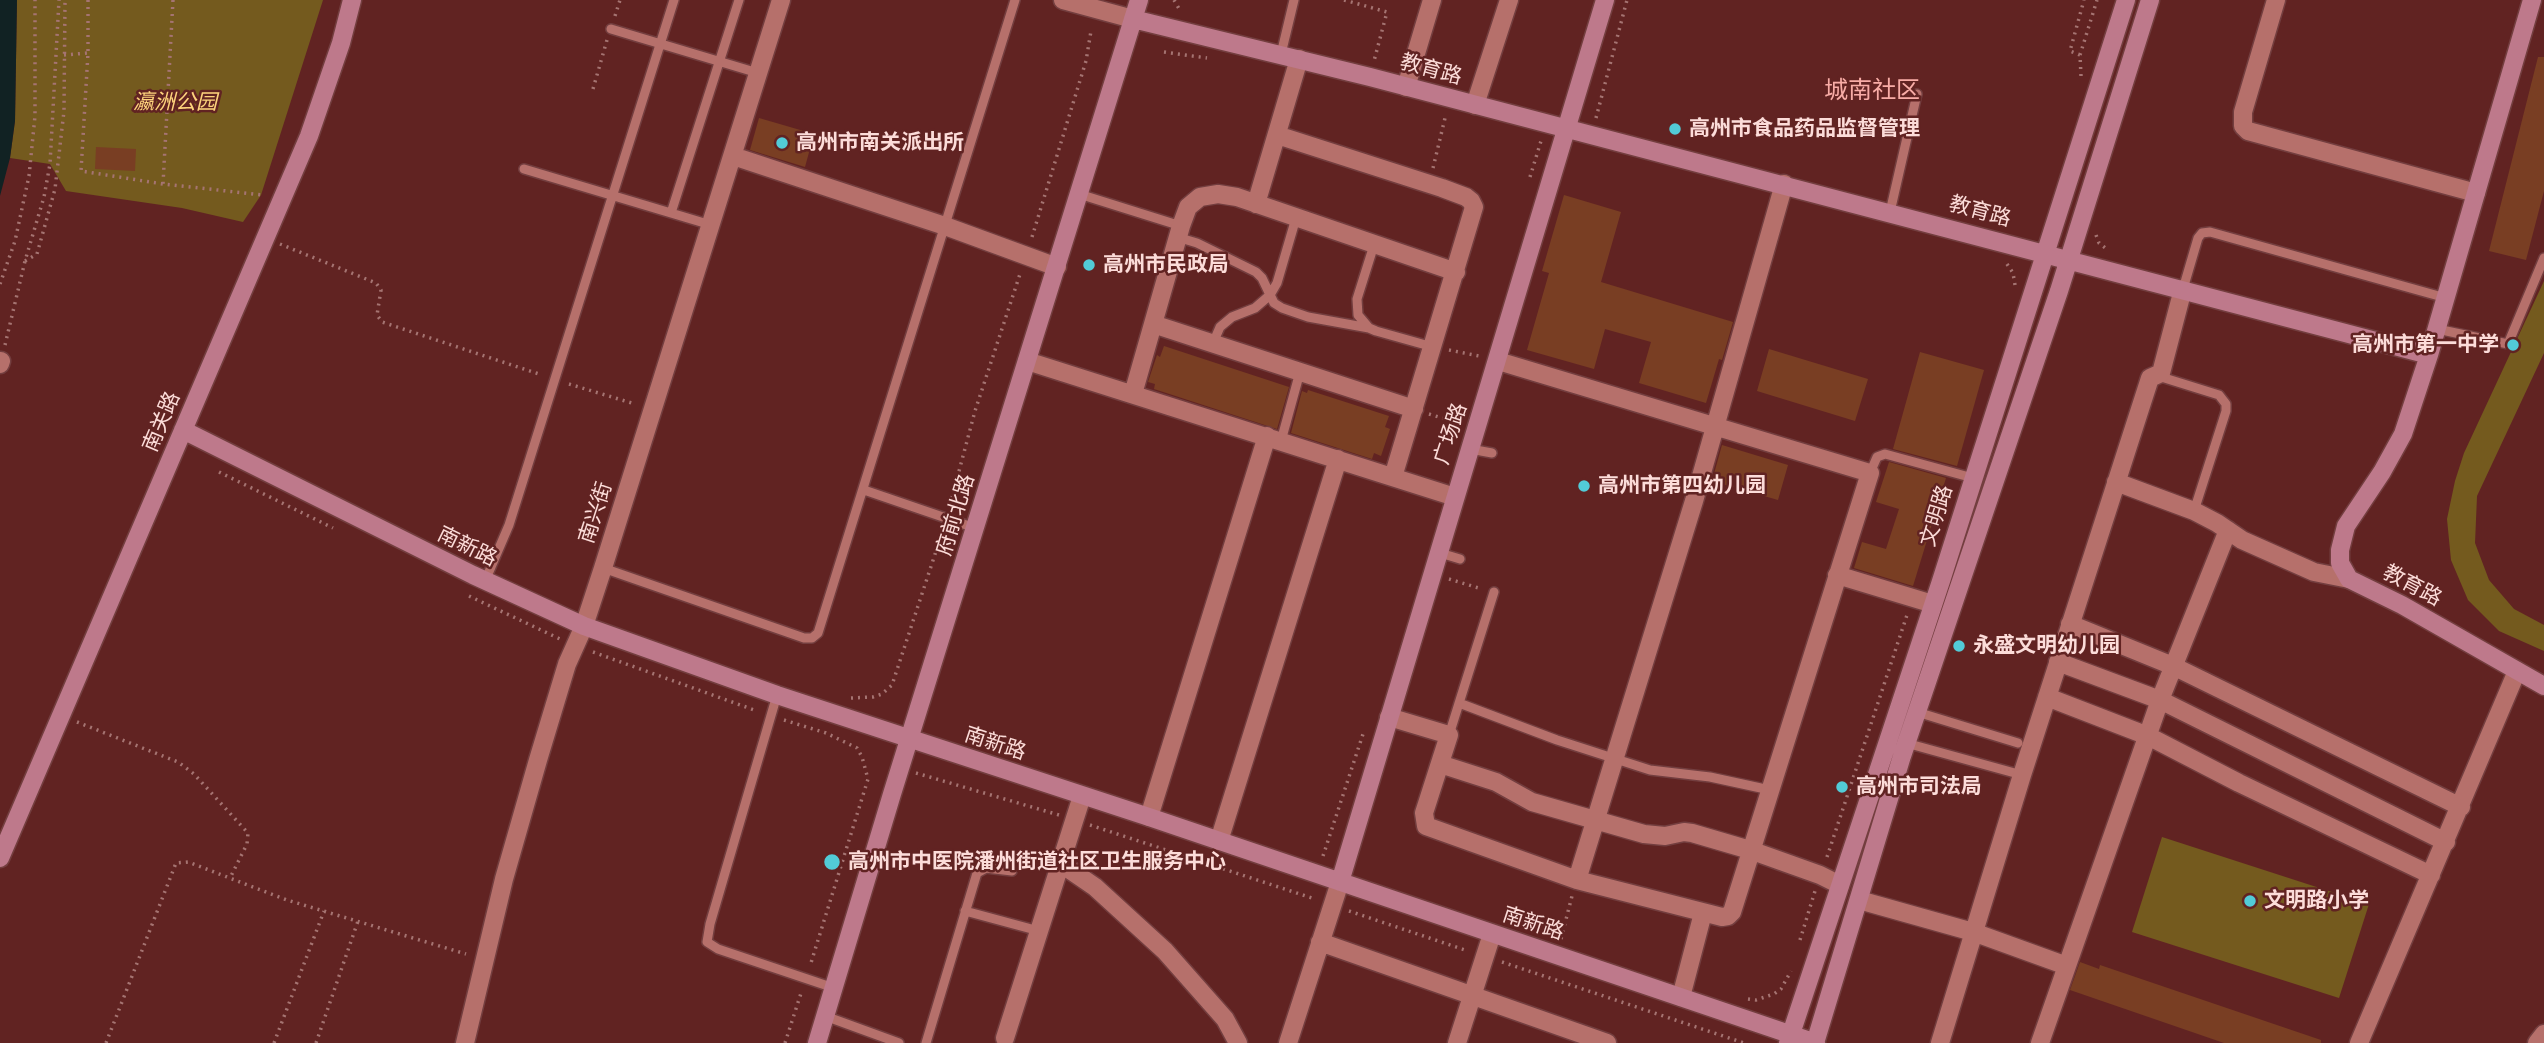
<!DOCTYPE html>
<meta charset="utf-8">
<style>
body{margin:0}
canvas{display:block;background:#612322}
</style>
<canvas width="2544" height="1043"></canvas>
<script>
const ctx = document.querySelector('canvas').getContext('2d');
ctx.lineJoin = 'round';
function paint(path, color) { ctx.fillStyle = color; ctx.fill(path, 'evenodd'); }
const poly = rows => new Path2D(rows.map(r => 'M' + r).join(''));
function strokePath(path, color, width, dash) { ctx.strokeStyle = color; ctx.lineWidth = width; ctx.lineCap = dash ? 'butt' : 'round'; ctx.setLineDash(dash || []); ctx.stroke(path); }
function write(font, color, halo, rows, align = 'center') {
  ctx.font = font + ' "PT Serif","Noto Sans SC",serif'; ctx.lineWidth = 5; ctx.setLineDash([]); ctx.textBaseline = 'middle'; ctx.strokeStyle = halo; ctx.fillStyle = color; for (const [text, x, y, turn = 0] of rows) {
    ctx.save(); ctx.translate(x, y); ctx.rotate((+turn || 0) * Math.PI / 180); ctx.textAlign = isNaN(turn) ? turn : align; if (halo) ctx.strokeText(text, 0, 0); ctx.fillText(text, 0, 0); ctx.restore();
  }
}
paint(poly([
 [17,0,323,0,261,195,243,222,182,208,66,191,50,164,10,158,15,121],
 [2544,281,2544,353,2477,496,2475,543,2489,580,2514,609,2544,625,2544,651,2499,631,2468,600,2451,560,2447,519,2455,481,2464,453],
 [2162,837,2369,904,2339,998,2132,932]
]), '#745a1e');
paint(poly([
 [0,0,17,0,15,121,10,158,0,196]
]), '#112223');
paint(poly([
 [2538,57,2544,57,2544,191,2526,260,2489,251],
 [759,118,814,134,805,167,750,150],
 [96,147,136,149,135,171,95,169],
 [1564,195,1621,212,1601,282,1733,322,1722,360,1719,359,1706,403,1639,383,1651,342,1605,329,1594,369,1527,350,1549,273,1542,271],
 [1164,346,1289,387,1277,429,1154,389,1155,384,1148,382,1157,355,1160,357],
 [1769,349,1868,379,1855,421,1757,391],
 [1920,352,1984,370,1957,466,1893,449],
 [1308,390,1389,416,1385,427,1390,429,1381,456,1374,453,1372,459,1291,433,1302,391,1307,393],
 [1722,445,1788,465,1778,500,1712,481],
 [1889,462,1946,478,1913,586,1854,568,1862,542,1886,549,1899,509,1876,502],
 [2080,962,2099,969,2100,965,2321,1040,2321,1043,2224,1043,2070,990]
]), '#793e23');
const lane = poly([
 [611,29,758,73],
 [1281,54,1294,0],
 [524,169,711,225],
 [1079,194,1181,226],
 [1890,212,1917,94],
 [671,213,739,0],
 [1177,237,1197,243,1256,272,1262,278,1274,303,1282,308,1308,317,1369,328],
 [1374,245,1357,299,1358,315,1369,328,1376,331,1433,347],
 [2183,289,2198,238,2202,233,2210,232,2446,298],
 [2437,329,2508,344,2544,258],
 [1213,343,1220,327,1232,317,1255,308,1270,295,1277,283,1296,218],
 [2158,376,2219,395,2226,404,2226,411,2194,511],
 [1281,441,1300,372],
 [1470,449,1492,453],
 [1870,473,1877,457,1885,454,1973,478],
 [864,490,975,528],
 [1440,553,1460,559],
 [603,568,804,638,812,638,818,633,1015,0],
 [485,581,509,525,674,0],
 [777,695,710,924,707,942,718,949,834,988],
 [1459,703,1557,740,1650,770,1710,777,1770,790],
 [1917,712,2018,743],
 [1449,735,1494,592],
 [1906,743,2022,775],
 [965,911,1039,931],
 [825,1016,899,1043],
 [926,1043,977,873,986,868,1012,871]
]);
const street = poly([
 [1063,0,1133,19],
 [2276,0,2243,112,2243,126,2248,131,2476,193],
 [1406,87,1432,0],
 [1475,105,1509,0],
 [1277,135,1442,188,1466,197,1471,201,1474,207,1393,477],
 [733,156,945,226,1057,267],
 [1256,204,1299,59],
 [1153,324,1414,409],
 [1027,361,1455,497],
 [0,364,1,361],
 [1133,394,1181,226,1188,207,1200,197,1218,194,1237,197,1456,272],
 [2116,482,2194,511,2217,523,2242,540,2314,572,2349,579],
 [1837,575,1933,604],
 [2070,624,2173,666,2461,807],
 [2058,662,2160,700,2446,842],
 [2047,697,2148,736,2239,783,2431,875],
 [1389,717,1449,735,1424,813,1426,826,1577,880,1722,917,1728,916,1732,912,1870,473,1498,361],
 [1440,764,1496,782,1532,802,1644,834,1665,836,1684,832,1692,833,1750,850,1820,875,1840,885],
 [1149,817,1267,436],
 [1219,841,1338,459],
 [1060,863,1095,887,1165,951,1225,1019,1238,1043],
 [1577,880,1694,501,1784,184],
 [1859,900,1973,932,2067,966],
 [1320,942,1607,1043],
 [1681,997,1703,913],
 [1005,1038,1082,796],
 [465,1043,504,879,538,760,567,664,584,626,603,568,781,0],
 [1288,1043,1340,882],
 [1457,1043,1492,934],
 [1940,1043,2022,775,2150,378,2161,373,2183,289],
 [2040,1043,2160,700,2228,530],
 [2359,1043,2517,671],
 [2537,1043,2544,1034]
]);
const secondary = poly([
 [1133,19,1370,77,2429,355,2403,434,2382,472,2346,526,2340,550,2340,563,2349,579,2402,605,2544,686],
 [2429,355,2532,0],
 [183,430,473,575,584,626,777,695,1149,817,1816,1043],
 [0,858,309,136,341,43,352,0],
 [1340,882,1605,0],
 [817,1043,892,794,1139,0],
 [1788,1043,1941,581,2126,0],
 [1815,1043,1902,756,2059,291,2150,0]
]);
strokePath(lane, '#733e3f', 12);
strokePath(street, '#733e3f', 21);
strokePath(secondary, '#733e3f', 21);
strokePath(poly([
 [88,0,88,53,81,171,163,184],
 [173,0,163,184,263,195],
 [1174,0,1181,12],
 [1344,0,1387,12,1374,61],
 [615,16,620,0],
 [1164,52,1207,58],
 [64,55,88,53],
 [2080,55,2070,51,2084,0],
 [2081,76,2080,55,2097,0],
 [593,89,607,40],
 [1596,118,1627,0],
 [1433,168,1446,114],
 [1530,177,1541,141],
 [2096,235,2099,243,2108,250],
 [1032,237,1086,61,1091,31],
 [280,244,376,283,381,290,377,315,382,322,542,375],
 [25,261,37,254,55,189,64,111,65,0],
 [2007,264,2013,273,2015,285],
 [0,284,15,241,29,176,35,116,35,0],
 [5,345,25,261,44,197,50,164,59,0],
 [1449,350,1479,356],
 [569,384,635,404],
 [1429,414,1458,423],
 [219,472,333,528],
 [950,505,975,411,1021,271],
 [1449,579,1482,589],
 [469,596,560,639],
 [593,652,757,711],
 [851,698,873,697,882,694,892,685,942,533],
 [784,720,826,733,857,748,862,757,868,779,810,966],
 [77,722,178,762,194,774,248,833,247,844,230,878],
 [916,773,1059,815],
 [1090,825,1315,899],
 [1323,856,1364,731],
 [1827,857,1907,615],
 [1349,911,1468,951],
 [1561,939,1572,896],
 [1800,940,1815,891],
 [1502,962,1744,1043],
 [1748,999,1756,1000,1774,994,1781,989,1791,971],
 [106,1043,176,863,188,862,287,900,466,954],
 [274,1043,324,911],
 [316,1043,358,921],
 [785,1043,802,990]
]), '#a57472', 3.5, [2, 5]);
strokePath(lane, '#b6706b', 9);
strokePath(street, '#b6706b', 18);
strokePath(secondary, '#be798b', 18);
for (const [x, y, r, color] of [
 [1675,129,7,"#52cbd7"],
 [782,143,7,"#52cbd7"],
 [1089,265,7,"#52cbd7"],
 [2513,345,7,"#52cbd7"],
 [1584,486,7,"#52cbd7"],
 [1959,646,7,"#52cbd7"],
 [1842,787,7,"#52cbd7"],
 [832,862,9,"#52cbd7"],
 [2250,901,7,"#52cbd7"]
]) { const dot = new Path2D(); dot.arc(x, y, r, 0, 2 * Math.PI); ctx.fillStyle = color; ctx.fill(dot); strokePath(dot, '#612322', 2.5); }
write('21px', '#fcdcd9', '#612322', [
 ["教育路",1431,70,15],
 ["教育路",1980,212,15],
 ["南关路",162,422,-67],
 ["广场路",1451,434,-72],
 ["南兴街",596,513,-72],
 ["府前北路",956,515,-73],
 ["文明路",1937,516,-73],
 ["南新路",467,547,26],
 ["教育路",2412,586,28],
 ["南新路",995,744,18],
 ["南新路",1533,924,18]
]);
write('italic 21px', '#fdd37c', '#612322', [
 ["瀛洲公园",175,103]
]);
write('bold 21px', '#fcdcd9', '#612322', [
 ["高州市食品药品监督管理",1689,129],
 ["高州市南关派出所",796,143],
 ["高州市民政局",1103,265],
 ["高州市第一中学",2499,345,"right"],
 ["高州市第四幼儿园",1598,486],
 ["永盛文明幼儿园",1973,646],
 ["高州市司法局",1856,787],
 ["高州市中医院潘州街道社区卫生服务中心",848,862],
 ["文明路小学",2264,901]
], 'left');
write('24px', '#f8aca6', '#612322', [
 ["城南社区",1872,91]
]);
</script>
